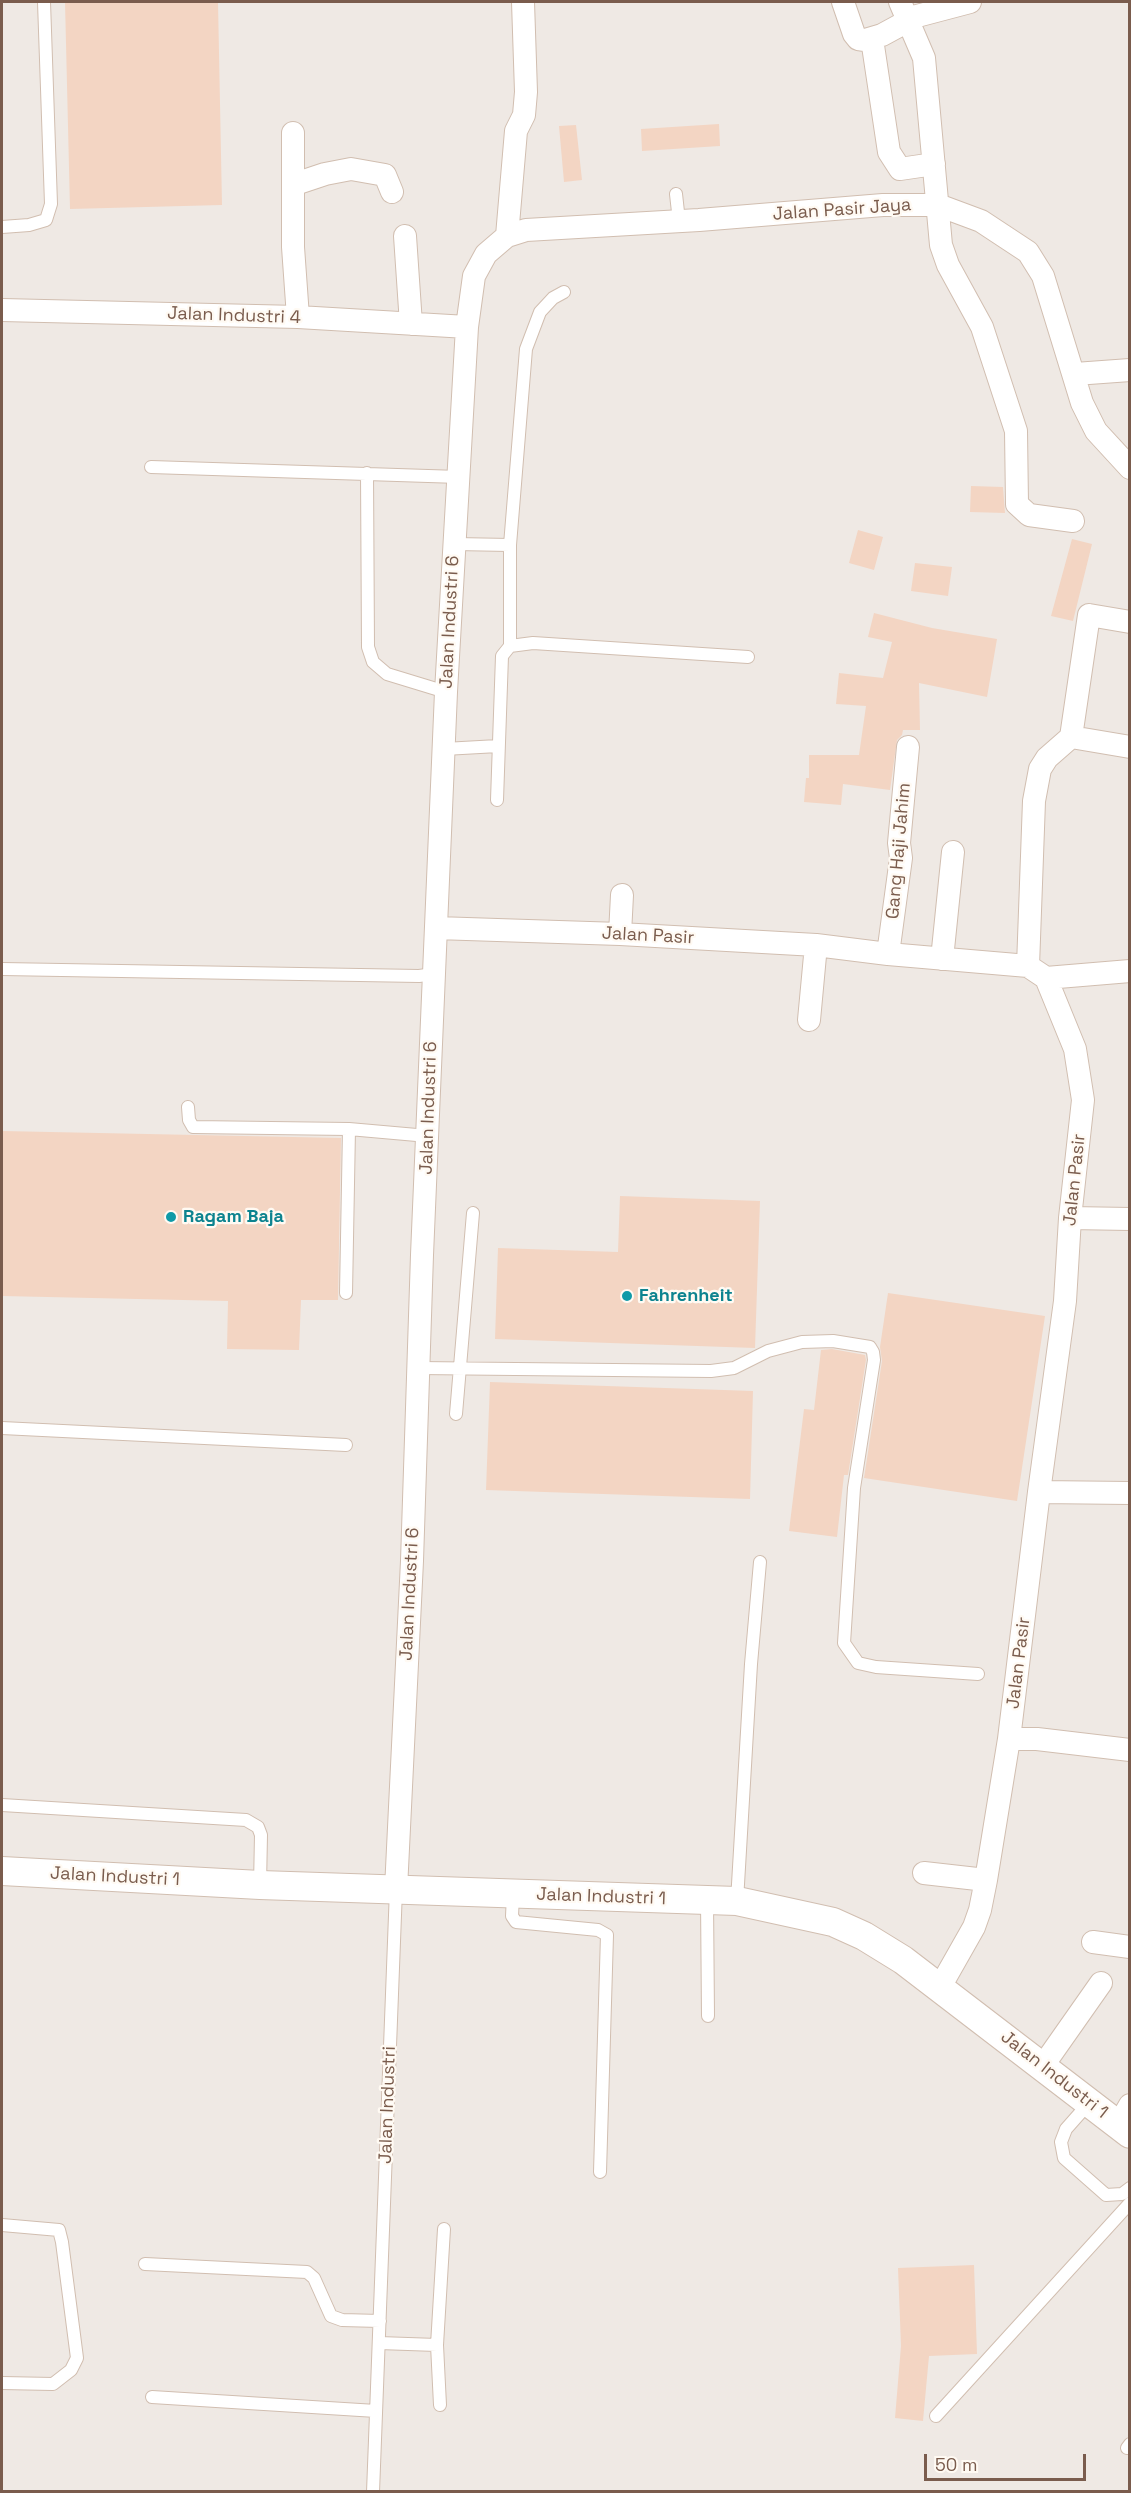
<!DOCTYPE html>
<style>
body{margin:0}
#map{position:relative;width:1131px;height:2493px;overflow:hidden;background:#fdf6ec;font-family:"Space Grotesk",sans-serif}
canvas{display:block}
.frame{position:absolute;inset:0;border:3px solid #7a5c4d;pointer-events:none}
.scale{position:absolute;left:924px;top:2454px;width:162px;height:27px;box-sizing:border-box;border:3px solid #7a5c4d;border-top:0;padding-left:8px;font-size:18px;line-height:21px;white-space:nowrap;color:#7a5c4d;-webkit-text-stroke:4px #fffaf3;paint-order:stroke}
</style>
<div id="map">
<canvas width="1131" height="2493"></canvas>
<div class="frame"></div>
<div class="scale">50 m</div>
</div>
<script>
const ctx = document.querySelector('canvas').getContext('2d');
ctx.lineJoin = 'round';
function paint(path, color) { ctx.fillStyle = color; ctx.fill(path, 'evenodd'); }
const poly = rows => new Path2D(rows.map(r => 'M' + r).join(''));
function strokePath(path, color, width, dash) { ctx.strokeStyle = color; ctx.lineWidth = width; ctx.lineCap = dash ? 'butt' : 'round'; ctx.setLineDash(dash || []); ctx.stroke(path); }
function write(font, color, halo, rows, align = 'center') {
  ctx.font = font + ' "Space Grotesk",sans-serif'; ctx.lineWidth = 4.5; ctx.setLineDash([]); ctx.textBaseline = 'middle'; ctx.strokeStyle = halo; ctx.fillStyle = color; for (const [text, x, y, turn = 0] of rows) {
    ctx.save(); ctx.translate(x, y); ctx.rotate((+turn || 0) * Math.PI / 180); ctx.textAlign = isNaN(turn) ? turn : align; if (halo) ctx.strokeText(text, 0, 0); ctx.fillText(text, 0, 0); ctx.restore();
  }
}
paint(poly([
 [2,2,1129,2,1129,2491,2,2492]
]), '#efe9e4');
paint(poly([
 [65,2,218,2,222,205,70,209],
 [719,124,720,146,642,151,641,129],
 [576,125,582,180,564,182,559,126],
 [971,486,1003,487,1005,513,970,512],
 [858,530,883,537,874,570,849,563],
 [1072,539,1092,544,1073,621,1051,616],
 [915,563,952,567,948,596,911,591],
 [874,613,932,628,997,639,987,697,919,683,920,730,903,730,902,735,897,740,890,790,843,784,841,805,804,802,806,778,809,778,809,755,859,755,866,706,836,704,839,673,883,678,892,642,868,637],
 [2,1131,341,1138,338,1300,301,1300,299,1350,227,1349,228,1301,2,1296],
 [620,1196,760,1201,755,1348,495,1339,498,1248,618,1252],
 [888,1293,1045,1316,1017,1501,864,1478,882,1361,880,1347],
 [832,1349,865,1355,866,1360,848,1475,844,1475,837,1537,789,1531,804,1409,814,1410,821,1350],
 [490,1382,753,1391,750,1499,486,1490],
 [974,2265,977,2354,929,2356,923,2421,895,2418,901,2346,898,2268]
]), '#f3d5c3');
const service = poly([
 [676,194,679,221],
 [2,227,29,225,46,220,51,204,44,2],
 [151,467,459,477],
 [367,473,368,647,373,662,387,674,446,692],
 [455,544,510,545],
 [510,646,510,545,526,349,540,312,553,298,564,292],
 [444,749,498,746],
 [497,800,502,656,510,646,533,643,748,657],
 [2,969,419,976,434,974],
 [188,1107,189,1120,193,1127,349,1129,428,1136],
 [346,1293,349,1129],
 [418,1368,711,1371,734,1368,768,1351,802,1342,833,1341,870,1347,873,1352,874,1360,854,1488,844,1643,858,1663,876,1667,978,1674],
 [456,1414,473,1213],
 [2,1428,346,1445],
 [2,1805,246,1820,258,1827,261,1835,260,1885],
 [513,1895,512,1916,516,1922,598,1930,607,1935,600,2172],
 [707,1900,708,2016],
 [737,1901,751,1664,760,1562],
 [1089,2103,1066,2129,1061,2142,1064,2158,1106,2195,1122,2194,1130,2188],
 [2,2225,59,2230,62,2242,77,2358,71,2370,53,2384,2,2383],
 [145,2264,307,2272,314,2278,331,2316,342,2320,380,2321],
 [379,2343,437,2345],
 [152,2397,376,2411],
 [440,2405,437,2345,444,2229],
 [936,2416,1130,2203],
 [1127,2448,1130,2444],
 [373,2492,396,1889]
]);
const minor = poly([
 [843,2,854,34,858,39,865,40,882,35,917,16,970,2],
 [900,2,924,58,941,245,948,265,982,327,1016,431,1017,504,1029,515,1073,521],
 [872,39,889,152,900,169,934,164],
 [293,133,293,247,298,317],
 [295,184,325,174,351,169,385,175,392,192],
 [405,236,411,324],
 [507,236,516,131,524,115,526,92,523,2],
 [2,310,298,317,467,327],
 [1075,374,1130,370],
 [1071,737,1089,615,1130,622],
 [436,928,620,934,816,945,888,954,1028,966,1046,978,1075,1049,1083,1100,1070,1218,1065,1301,1039,1492,1009,1739,986,1880,980,1910,974,1927,940,1987],
 [620,934,622,895],
 [888,954,901,858,899,843,908,747],
 [942,959,953,852],
 [1028,966,1034,801,1040,769,1047,758,1071,737,1130,747],
 [1046,978,1130,971],
 [809,1020,816,945],
 [1070,1218,1130,1219],
 [1039,1492,1130,1493],
 [1009,1739,1037,1739,1130,1750],
 [924,1873,986,1880],
 [396,1889,412,1561,422,1255,446,692,467,327,474,276,486,254,507,236,526,230,699,220,883,205,938,205,981,221,1028,252,1043,276,1082,403,1096,431,1130,468],
 [1093,1942,1130,1947],
 [1042,2067,1101,1983],
 [1118,2126,1130,2105]
]);
const tertiary = poly([
 [2,1871,260,1885,737,1901,833,1922,864,1936,903,1960,1130,2134]
]);
strokePath(service, '#d1beb0', 14);
strokePath(minor, '#d1beb0', 24);
strokePath(tertiary, '#d1beb0', 30);
strokePath(service, '#fff', 12);
strokePath(minor, '#fff', 22);
strokePath(tertiary, '#fff', 28);
for (const [x, y, r, color] of [
 [171,1217,6,"#0f9aa8"],
 [627,1296,6,"#0f9aa8"]
]) { const dot = new Path2D(); dot.arc(x, y, r, 0, 2 * Math.PI); ctx.fillStyle = color; ctx.fill(dot); strokePath(dot, '#fffaf3', 2); }
write('18px', '#7a5c4d', '#fffaf3', [
 ["Jalan Pasir Jaya",842,210,-4],
 ["Jalan Industri 4",234,316,2],
 ["Jalan Industri 6",450,622,-87],
 ["Gang Haji Jahim",899,851,-85],
 ["Jalan Pasir",648,936,3],
 ["Jalan Industri 6",429,1108,-88],
 ["Jalan Pasir",1075,1180,-84],
 ["Jalan Industri 6",410,1594,-87],
 ["Jalan Pasir",1019,1663,-83],
 ["Jalan Industri 1",115,1877,3],
 ["Jalan Industri 1",601,1897,2],
 ["Jalan Industri 1",1054,2075,38],
 ["Jalan Industri",388,2105,-88]
]);
write('bold 18px', '#0d838f', '#fffaf3', [
 ["Ragam Baja",183,1217],
 ["Fahrenheit",639,1296]
], 'left');
</script>
